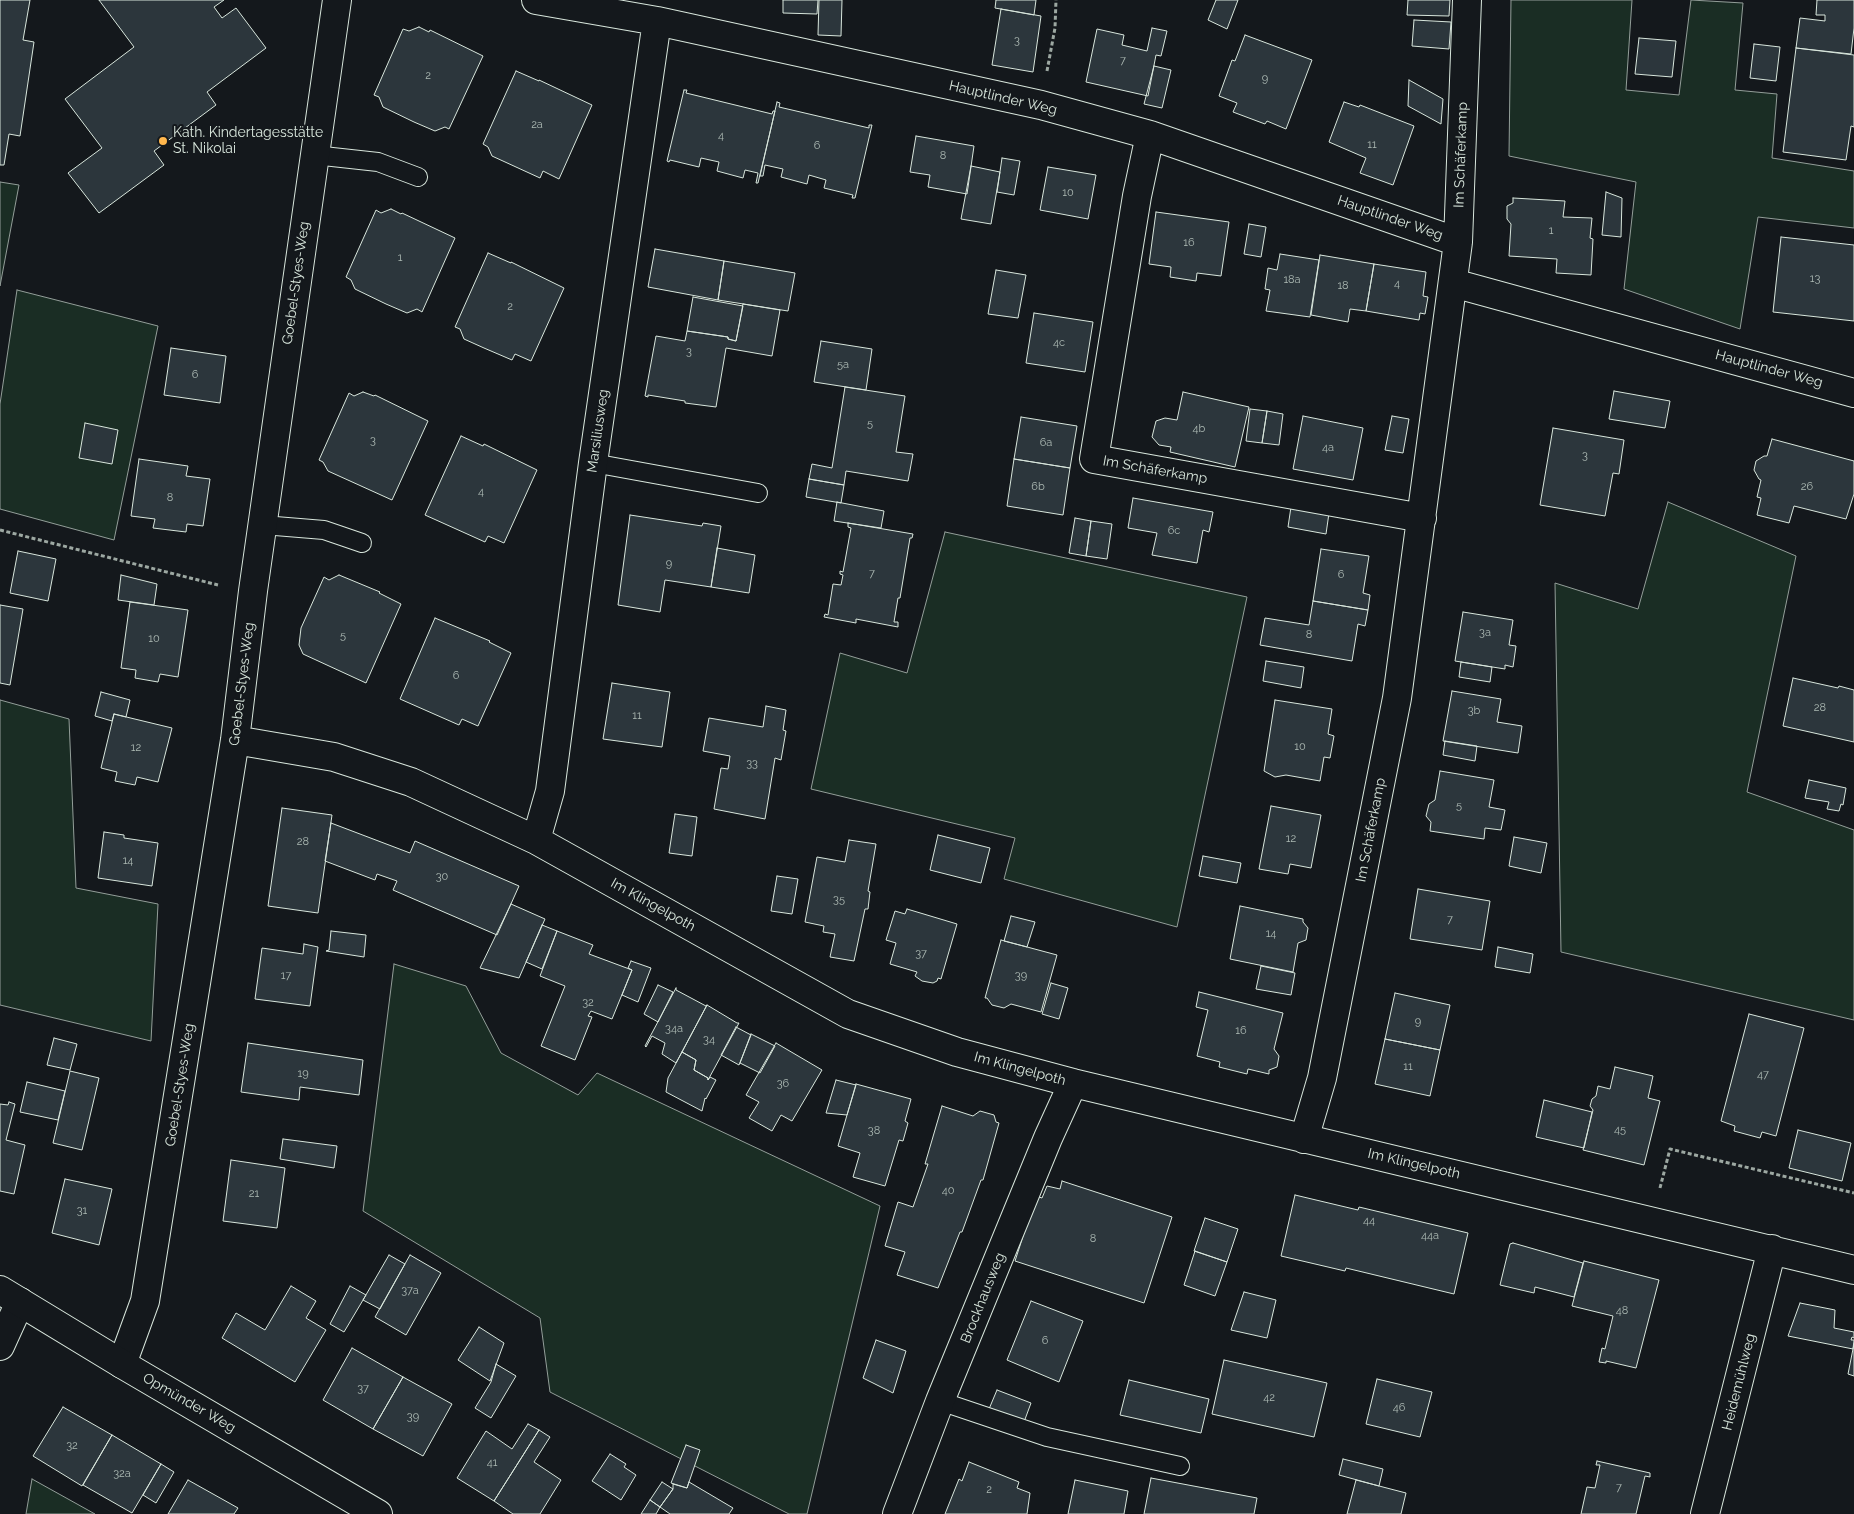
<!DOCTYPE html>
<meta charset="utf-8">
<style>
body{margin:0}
canvas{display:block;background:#14181c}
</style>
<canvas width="1854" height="1514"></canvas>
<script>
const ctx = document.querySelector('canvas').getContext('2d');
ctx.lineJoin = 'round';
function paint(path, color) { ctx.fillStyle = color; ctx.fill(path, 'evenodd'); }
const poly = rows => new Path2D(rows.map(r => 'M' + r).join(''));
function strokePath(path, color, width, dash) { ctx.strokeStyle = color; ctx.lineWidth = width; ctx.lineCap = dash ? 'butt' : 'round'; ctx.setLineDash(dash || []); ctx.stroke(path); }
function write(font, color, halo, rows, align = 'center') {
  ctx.font = font + ' Raleway,sans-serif'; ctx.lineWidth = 4; ctx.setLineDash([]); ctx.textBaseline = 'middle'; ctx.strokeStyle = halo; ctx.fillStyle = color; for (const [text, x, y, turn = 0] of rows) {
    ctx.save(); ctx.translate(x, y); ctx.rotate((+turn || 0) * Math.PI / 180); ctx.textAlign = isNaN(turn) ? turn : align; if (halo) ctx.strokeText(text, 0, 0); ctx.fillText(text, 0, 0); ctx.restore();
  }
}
const green = poly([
 [1511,0,1632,0,1626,90,1679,95,1691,0,1743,3,1735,90,1777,94,1772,158,1854,171,1854,228,1758,217,1740,329,1624,289,1636,182,1509,156,1511,0],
 [0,182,19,185,0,286,0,182],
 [17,290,158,326,114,540,0,509,0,404,17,290],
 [1668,502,1796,556,1747,792,1854,830,1854,1020,1561,952,1555,583,1638,609,1668,502],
 [945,532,1247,597,1177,927,1004,879,1015,838,811,789,840,653,907,673,945,532],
 [0,700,69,719,76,888,158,904,151,1041,0,1005,0,700],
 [394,964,466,986,501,1053,578,1095,597,1073,880,1206,807,1514,789,1514,550,1392,540,1318,363,1211,394,964],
 [32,1479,95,1514,26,1514,32,1479]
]);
paint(green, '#1a2d24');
strokePath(green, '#939e99', 1);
const building = poly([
 [0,0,30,0,23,40,34,42,20,136,9,134,4,165,0,165,0,0],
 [99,0,224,0,214,7,222,18,236,8,266,48,207,92,216,105,154,151,164,165,99,213,68,173,102,148,65,99,134,47,99,0],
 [783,0,818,0,817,14,783,13,783,0],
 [819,0,842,0,841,36,818,35,819,0],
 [996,0,1036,0,1034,15,995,8,996,0],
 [1216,0,1238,0,1227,29,1208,20,1216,0],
 [1408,0,1450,0,1449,16,1407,15,1408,0],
 [1817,0,1854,0,1854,28,1851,54,1796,48,1800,18,1825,21,1825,15,1816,15,1817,0],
 [1001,9,1041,16,1033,72,992,65,1001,9],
 [1414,20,1451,22,1449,49,1412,46,1414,20],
 [419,27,429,32,430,30,483,56,449,129,445,127,435,131,414,122,383,107,379,97,374,95,403,29,409,31,419,27],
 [1152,28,1167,31,1161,56,1156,55,1148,96,1086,82,1097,29,1124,35,1122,45,1147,51,1152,28],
 [1245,35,1312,60,1286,129,1267,121,1265,124,1233,112,1237,103,1219,96,1232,60,1235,61,1245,35],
 [1639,38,1676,41,1672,77,1635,74,1639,38],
 [1754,44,1780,47,1776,81,1750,78,1754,44],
 [1796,48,1854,55,1854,127,1851,126,1846,160,1783,152,1796,48],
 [1154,66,1171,70,1162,108,1144,104,1154,66],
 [516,71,539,81,539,80,592,105,559,179,543,171,540,178,492,156,488,147,483,144,516,71],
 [1409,80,1443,99,1441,124,1408,106,1409,80],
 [684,90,687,90,686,93,772,114,773,111,775,111,758,183,756,183,758,173,745,170,743,178,717,171,719,162,701,158,699,167,670,160,669,162,667,161,684,90],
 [777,102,780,103,779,107,869,128,869,125,872,125,855,198,852,198,853,195,824,188,826,180,809,175,807,184,781,177,783,169,765,165,763,176,760,176,777,102],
 [1344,102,1359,107,1360,105,1414,126,1393,185,1360,173,1366,158,1329,142,1344,102],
 [916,136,974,146,967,194,928,187,930,175,910,172,916,136],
 [1002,158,1020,161,1014,195,997,192,1002,158],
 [971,166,1000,172,991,224,961,219,971,166],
 [1048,167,1096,175,1088,219,1040,210,1048,167],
 [1606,192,1622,198,1621,237,1602,235,1606,192],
 [1513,198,1565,201,1563,217,1592,218,1590,238,1593,239,1591,275,1556,273,1557,259,1509,256,1511,224,1507,219,1507,206,1513,203,1513,198],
 [391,209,401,214,402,213,455,238,422,312,417,309,407,313,386,304,355,289,351,280,346,277,376,210,381,213,391,209],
 [1156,212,1229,222,1221,276,1197,273,1196,281,1170,277,1171,267,1149,264,1156,212],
 [1249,224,1266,227,1261,257,1244,254,1249,224],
 [1781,237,1854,245,1854,321,1773,312,1781,237],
 [655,249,724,261,718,300,648,287,655,249],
 [488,253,511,263,511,262,564,288,531,361,515,354,512,360,484,348,464,339,460,329,455,327,488,253],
 [1280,254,1319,260,1310,317,1266,311,1270,290,1265,289,1268,268,1277,270,1280,254],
 [1320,255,1374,264,1366,311,1350,309,1348,322,1311,315,1320,255],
 [724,261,795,273,788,311,718,300,724,261],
 [1374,264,1426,272,1423,296,1428,297,1425,314,1420,313,1419,320,1366,311,1374,264],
 [996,270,1026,275,1018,318,988,314,996,270],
 [693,297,743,306,736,341,728,339,728,337,687,331,693,297],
 [743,304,780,310,772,356,726,348,716,407,685,403,685,401,648,395,648,397,645,396,656,336,685,341,687,331,728,337,728,339,736,341,743,304],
 [1034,313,1093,322,1085,372,1026,363,1034,313],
 [821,341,872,349,866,390,814,382,821,341],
 [171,348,226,356,220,403,164,395,171,348],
 [845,387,905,396,896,452,913,454,908,481,846,471,844,485,809,479,812,464,832,468,845,387],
 [1614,391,1670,401,1665,428,1609,419,1614,391],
 [363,392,374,396,375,395,428,421,392,500,328,471,323,462,319,460,349,393,354,396,363,392],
 [1183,392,1249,407,1235,467,1170,452,1171,447,1159,445,1152,437,1156,421,1165,418,1177,420,1183,392],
 [1250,409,1267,411,1262,443,1246,441,1250,409],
 [1267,411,1283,414,1279,445,1262,443,1267,411],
 [1303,416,1363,428,1353,480,1293,469,1303,416],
 [1392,416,1409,419,1403,453,1385,450,1392,416],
 [1021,417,1077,426,1070,468,1014,459,1021,417],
 [85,423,118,430,112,464,79,458,85,423],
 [1553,428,1624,440,1619,474,1613,473,1605,516,1540,505,1553,428],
 [461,436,483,446,484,444,537,470,504,543,488,536,485,542,425,515,461,436],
 [1772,439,1854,461,1854,494,1846,519,1794,506,1789,523,1757,515,1761,498,1757,497,1761,480,1759,479,1754,470,1756,461,1764,456,1767,456,1772,439],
 [139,459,188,466,186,476,210,479,203,526,187,524,186,532,153,528,155,519,131,516,139,459],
 [1014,459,1070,468,1063,515,1007,506,1014,459],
 [809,479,844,485,841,503,806,497,809,479],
 [1133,498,1213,512,1209,532,1203,530,1197,563,1152,555,1157,533,1128,528,1133,498],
 [837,502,884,511,881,528,834,521,837,502],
 [1291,507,1329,513,1326,534,1288,527,1291,507],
 [630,515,702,526,703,523,721,526,711,587,665,580,660,612,618,605,630,515],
 [1075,518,1091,521,1086,556,1069,553,1075,518],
 [1091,521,1112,524,1107,559,1086,556,1091,521],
 [848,523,913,534,912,538,910,538,900,598,898,598,894,622,898,622,898,627,856,619,856,623,824,617,825,614,828,615,833,584,841,585,843,575,840,574,840,571,843,572,851,528,848,527,848,523],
 [717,548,755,555,749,593,711,587,717,548],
 [1321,549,1369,556,1363,593,1370,595,1368,610,1313,601,1321,549],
 [18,551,56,559,48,601,10,593,18,551],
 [121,575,157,584,154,605,118,600,121,575],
 [339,575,380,592,379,593,401,604,366,683,303,654,299,645,301,628,324,577,329,580,339,575],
 [1313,601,1368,610,1365,626,1358,624,1352,661,1260,645,1265,618,1309,625,1313,601],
 [130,602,188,610,178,677,160,674,158,682,135,678,136,670,121,668,130,602],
 [0,605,23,609,10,685,0,683,0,605],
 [1463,612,1513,620,1509,645,1516,646,1513,667,1505,665,1505,669,1455,661,1463,612],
 [435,618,490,641,489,642,511,653,478,726,462,719,459,725,400,699,435,618],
 [1266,661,1304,667,1301,688,1263,681,1266,661],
 [1461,662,1492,667,1490,682,1459,677,1461,662],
 [1793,678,1838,688,1839,686,1854,690,1854,742,1783,726,1793,678],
 [612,683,670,692,662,747,603,739,612,683],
 [1452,691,1501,699,1497,722,1522,726,1518,753,1443,741,1452,691],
 [101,692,130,700,126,717,114,714,112,721,95,716,101,692],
 [1275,700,1332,709,1328,734,1334,736,1330,758,1324,757,1320,781,1286,775,1275,777,1264,771,1275,700],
 [766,706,786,710,783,730,786,731,781,760,775,758,765,819,714,809,721,768,728,769,730,756,703,751,709,718,763,727,766,706],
 [114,714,172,728,158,782,137,777,135,785,115,781,117,772,101,768,114,714],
 [1445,741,1477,746,1475,761,1443,755,1445,741],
 [1440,771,1494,780,1489,807,1505,810,1501,830,1485,828,1484,839,1430,831,1431,822,1426,816,1429,804,1435,800,1440,771],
 [1809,780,1846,788,1843,805,1841,804,1839,811,1827,809,1829,802,1805,798,1809,780],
 [1271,806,1321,815,1311,868,1290,864,1288,874,1259,869,1271,806],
 [282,808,332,815,318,913,268,906,282,808],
 [675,814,697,817,692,856,669,853,675,814],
 [331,823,410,853,415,841,519,886,497,935,393,890,397,881,377,874,375,880,325,861,331,823],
 [104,832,124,835,124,838,158,843,152,886,98,878,104,832],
 [938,835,990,848,981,883,930,870,938,835],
 [1514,837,1547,843,1541,873,1509,866,1514,837],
 [849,840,876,844,868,891,870,892,868,909,865,909,854,961,830,957,835,934,823,932,824,926,805,922,817,857,845,862,849,840],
 [1203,856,1241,863,1237,883,1199,876,1203,856],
 [777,876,798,879,792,914,771,911,777,876],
 [1418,889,1490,901,1482,950,1410,939,1418,889],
 [511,904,545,919,519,978,480,968,511,904],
 [1240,906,1303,919,1303,922,1308,928,1306,940,1298,943,1293,972,1230,959,1240,906],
 [907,909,957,924,941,979,938,978,937,981,933,983,922,981,915,976,917,972,890,964,896,943,886,940,895,911,905,914,907,909],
 [1011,916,1035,922,1027,947,1004,941,1011,916],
 [542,925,557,931,542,969,526,962,542,925],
 [331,931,366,935,364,957,326,951,329,950,331,931],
 [557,931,593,945,589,954,632,970,612,1019,591,1011,588,1016,592,1017,575,1060,541,1046,565,986,540,976,557,931],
 [1001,940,1057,955,1041,1012,1011,1004,1004,1008,992,1005,987,998,985,998,1001,940],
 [304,944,318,947,310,1006,255,999,262,948,303,954,304,944],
 [1498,947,1533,954,1530,973,1495,967,1498,947],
 [631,961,651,968,638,1002,622,995,632,970,628,968,631,961],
 [1261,966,1295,973,1291,995,1256,989,1261,966],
 [1051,983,1068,988,1059,1019,1042,1014,1051,983],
 [658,985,673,992,658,1022,644,1014,658,985],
 [676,988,676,990,706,1006,707,1005,676,1063,662,1054,665,1043,652,1036,646,1047,645,1046,676,988],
 [1199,992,1283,1013,1274,1049,1279,1056,1277,1067,1269,1070,1269,1074,1248,1069,1247,1074,1219,1067,1220,1062,1197,1056,1208,1010,1196,1007,1199,992],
 [1395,993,1450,1005,1440,1050,1385,1039,1395,993],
 [707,1005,737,1023,739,1023,708,1080,708,1078,694,1070,696,1060,682,1052,707,1005],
 [1749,1014,1804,1028,1776,1136,1762,1132,1760,1138,1734,1131,1735,1126,1721,1121,1749,1014],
 [736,1027,751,1035,739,1065,721,1055,736,1027],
 [751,1034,775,1046,760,1073,740,1063,751,1034],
 [54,1038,77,1044,70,1070,47,1065,54,1038],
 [1385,1039,1440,1050,1430,1096,1375,1084,1385,1039],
 [248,1043,363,1060,359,1095,300,1087,299,1100,241,1092,248,1043],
 [776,1043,822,1070,792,1121,781,1115,772,1131,749,1118,759,1102,746,1095,776,1043],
 [682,1052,696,1060,694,1070,708,1078,708,1080,710,1077,716,1080,706,1099,705,1098,702,1111,666,1092,668,1078,682,1052],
 [1615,1067,1653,1076,1648,1098,1660,1101,1644,1165,1583,1150,1593,1110,1590,1106,1592,1099,1596,1096,1598,1086,1610,1089,1615,1067],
 [70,1071,99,1078,82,1150,53,1143,70,1071],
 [836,1080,856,1085,847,1115,826,1113,836,1080],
 [27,1082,65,1091,58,1120,20,1112,27,1082],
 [856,1084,911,1099,905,1121,908,1123,903,1141,899,1140,885,1186,853,1177,860,1153,838,1146,856,1084],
 [1544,1100,1592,1112,1584,1148,1536,1137,1544,1100],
 [9,1102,15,1104,6,1140,25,1145,14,1194,0,1191,0,1104,8,1105,9,1102],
 [942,1106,973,1116,980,1111,994,1115,996,1122,999,1123,983,1180,981,1180,962,1232,960,1232,938,1288,897,1275,905,1252,885,1246,898,1202,913,1207,928,1164,925,1164,942,1106],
 [1798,1130,1851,1143,1842,1181,1789,1168,1798,1130],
 [283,1139,337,1146,334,1168,280,1159,283,1139],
 [231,1160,285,1168,277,1228,223,1221,231,1160],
 [65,1179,112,1189,99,1245,52,1233,65,1179],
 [1062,1181,1172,1217,1144,1303,1015,1261,1036,1196,1042,1198,1047,1186,1060,1189,1062,1181],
 [1295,1195,1358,1210,1359,1207,1468,1233,1454,1294,1346,1268,1345,1271,1281,1256,1295,1195],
 [1205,1218,1238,1229,1227,1262,1194,1251,1205,1218],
 [1513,1243,1583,1263,1574,1297,1535,1287,1534,1293,1500,1285,1510,1244,1513,1243],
 [1195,1251,1227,1262,1215,1296,1184,1285,1195,1251],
 [389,1255,405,1264,380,1309,363,1300,389,1255],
 [410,1255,441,1273,406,1335,375,1317,410,1255],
 [1584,1261,1659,1280,1636,1368,1606,1361,1606,1363,1599,1362,1602,1348,1605,1349,1613,1316,1572,1306,1584,1261],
 [291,1286,316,1301,306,1318,326,1330,295,1382,222,1338,236,1313,265,1330,291,1286],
 [350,1286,366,1295,344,1332,330,1324,350,1286],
 [1244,1292,1276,1300,1267,1338,1231,1330,1244,1292],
 [1031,1301,1083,1321,1059,1382,1007,1360,1031,1301],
 [1800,1303,1835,1310,1834,1328,1854,1332,1854,1338,1852,1337,1851,1340,1854,1340,1853,1349,1788,1336,1800,1303],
 [479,1327,504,1343,490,1381,458,1360,479,1327],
 [876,1340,906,1351,893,1393,863,1378,876,1340],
 [1854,1344,1854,1376,1848,1374,1854,1344],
 [352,1348,403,1377,373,1429,323,1400,352,1348],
 [1224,1360,1327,1383,1314,1437,1212,1414,1224,1360],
 [496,1364,516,1376,491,1418,475,1408,491,1382,496,1364],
 [403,1377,452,1404,423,1456,373,1429,403,1377],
 [1377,1379,1432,1392,1420,1437,1366,1424,1377,1379],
 [1129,1380,1209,1399,1201,1433,1120,1415,1129,1380],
 [997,1390,1031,1403,1024,1422,989,1409,997,1390],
 [63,1407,112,1435,82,1486,33,1456,63,1407],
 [528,1424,539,1430,494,1501,457,1478,486,1431,512,1449,528,1424],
 [539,1430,550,1437,534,1462,561,1480,540,1514,513,1514,494,1501,539,1430],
 [112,1435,161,1464,132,1513,83,1485,112,1435],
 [686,1445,700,1450,687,1488,671,1483,686,1445],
 [610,1454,626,1464,624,1467,636,1475,621,1500,592,1481,610,1454],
 [1343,1459,1383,1469,1379,1486,1339,1475,1343,1459],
 [1597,1461,1650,1473,1650,1477,1645,1476,1636,1514,1581,1514,1587,1487,1595,1488,1600,1465,1596,1465,1597,1461],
 [969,1462,1019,1482,1017,1488,1030,1493,1027,1514,945,1514,959,1479,962,1481,969,1462],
 [161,1464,174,1472,156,1503,143,1495,161,1464],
 [1151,1478,1257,1498,1254,1514,1144,1514,1151,1478],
 [188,1480,238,1508,234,1514,168,1514,188,1480],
 [1075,1480,1128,1491,1124,1514,1068,1514,1075,1480],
 [1356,1480,1406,1493,1401,1514,1347,1514,1356,1480],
 [662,1482,673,1489,660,1507,650,1500,662,1482],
 [689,1482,733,1508,729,1514,670,1514,660,1507,673,1489,673,1484,687,1488,689,1482],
 [650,1500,660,1507,656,1514,641,1514,650,1500]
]);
paint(building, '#2c363c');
strokePath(building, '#d8e6dc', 1);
const lane = poly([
 [314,155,378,162,418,177],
 [593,463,758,493],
 [263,525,324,530,362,543],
 [940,1401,1047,1437,1180,1466]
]);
const street = poly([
 [536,0,657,21,1041,105,1150,135,1458,242],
 [1150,135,1137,196,1094,459,1422,518],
 [1453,283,1854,393],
 [235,740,334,757,411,782,536,840,848,1014,957,1052,1073,1083,1854,1270],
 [536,840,550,791,593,463,657,21],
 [1304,1139,1322,1078,1397,698,1458,242,1467,0],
 [0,1346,20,1302],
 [122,1364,145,1301,235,740,253,591,337,0],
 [897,1514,940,1401,1048,1138,1073,1083],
 [1705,1514,1772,1249]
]);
const secondary = poly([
 [0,1290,122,1364,378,1514]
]);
strokePath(lane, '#d8e6dc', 20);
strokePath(street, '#d8e6dc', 30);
strokePath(secondary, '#d8e6dc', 30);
strokePath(poly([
 [1047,71,1055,28,1056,0],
 [0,530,218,585],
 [1660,1188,1670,1149,1854,1193]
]), '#9da8a2', 3, [4, 2.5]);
strokePath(lane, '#14181c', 18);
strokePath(street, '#14181c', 28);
strokePath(secondary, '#14181c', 28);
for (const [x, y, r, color] of [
 [163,141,5,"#ffb74d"]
]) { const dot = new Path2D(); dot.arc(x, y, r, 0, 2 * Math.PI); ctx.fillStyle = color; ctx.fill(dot); strokePath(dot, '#14181c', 2); }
write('11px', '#adbab4', null, [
 ["3",1017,41],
 ["7",1123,61],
 ["2",428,76],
 ["9",1265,79],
 ["2a",537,125],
 ["4",721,136],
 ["11",1372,145],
 ["6",817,146],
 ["8",943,156],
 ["10",1068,193],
 ["1",1551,231],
 ["16",1189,243],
 ["1",400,258],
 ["13",1815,279],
 ["18a",1292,280],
 ["4",1397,284],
 ["18",1343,286],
 ["2",510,307],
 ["4c",1059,343],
 ["3",689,352],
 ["5a",843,365],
 ["6",195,375],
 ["5",870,424],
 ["4b",1199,429],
 ["3",373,441],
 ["6a",1046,443],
 ["4a",1328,448],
 ["3",1585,456],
 ["6b",1038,487],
 ["26",1807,487],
 ["4",481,492],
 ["8",170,498],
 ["6c",1174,531],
 ["9",669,564],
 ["7",872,574],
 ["6",1341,575],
 ["3a",1485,633],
 ["8",1309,635],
 ["5",343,636],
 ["10",154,639],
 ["6",456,676],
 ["28",1820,708],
 ["3b",1474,711],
 ["11",637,716],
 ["10",1300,747],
 ["12",136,748],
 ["33",752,764],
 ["5",1459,806],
 ["12",1291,839],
 ["28",303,842],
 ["14",128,861],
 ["30",442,877],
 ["35",839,900],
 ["7",1450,920],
 ["14",1271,934],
 ["37",921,954],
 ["17",286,976],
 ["39",1021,976],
 ["32",588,1003],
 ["9",1418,1022],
 ["34a",674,1029],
 ["16",1241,1031],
 ["34",709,1040],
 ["11",1408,1067],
 ["19",303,1074],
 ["47",1763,1075],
 ["36",783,1084],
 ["45",1620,1130],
 ["38",874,1131],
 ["40",948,1191],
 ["21",254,1194],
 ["31",82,1211],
 ["44",1369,1221],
 ["44a",1430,1236],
 ["8",1093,1239],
 ["37a",410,1291],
 ["48",1622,1311],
 ["6",1045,1341],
 ["37",363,1389],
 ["42",1269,1398],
 ["46",1399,1408],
 ["39",413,1417],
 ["32",72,1446],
 ["41",492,1463],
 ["32a",122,1474],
 ["7",1619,1488],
 ["2",989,1490]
]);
write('14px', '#d8e6dc', '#14181c', [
 ["Hauptlinder Weg",1003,98,13],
 ["Im Schäferkamp",1461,155,-88],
 ["Hauptlinder Weg",1390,218,19],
 ["Goebel-Styes-Weg",296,283,-82],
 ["Hauptlinder Weg",1769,369,15],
 ["Marsiliusweg",598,431,-82],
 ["Im Schäferkamp",1155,470,10],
 ["Goebel-Styes-Weg",242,684,-83],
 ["Im Schäferkamp",1371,830,-79],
 ["Im Klingelpoth",653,905,29],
 ["Im Klingelpoth",1020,1069,15],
 ["Goebel-Styes-Weg",180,1085,-81],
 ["Im Klingelpoth",1414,1164,13],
 ["Brockhausweg",983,1298,-68],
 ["Heidemühlweg",1739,1382,-76],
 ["Opmünder Weg",189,1403,30]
]);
write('14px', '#d8e6dc', '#14181c', [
 ["Kath. Kindertagesstätte",173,133],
 ["St. Nikolai",173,149]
], 'left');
</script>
